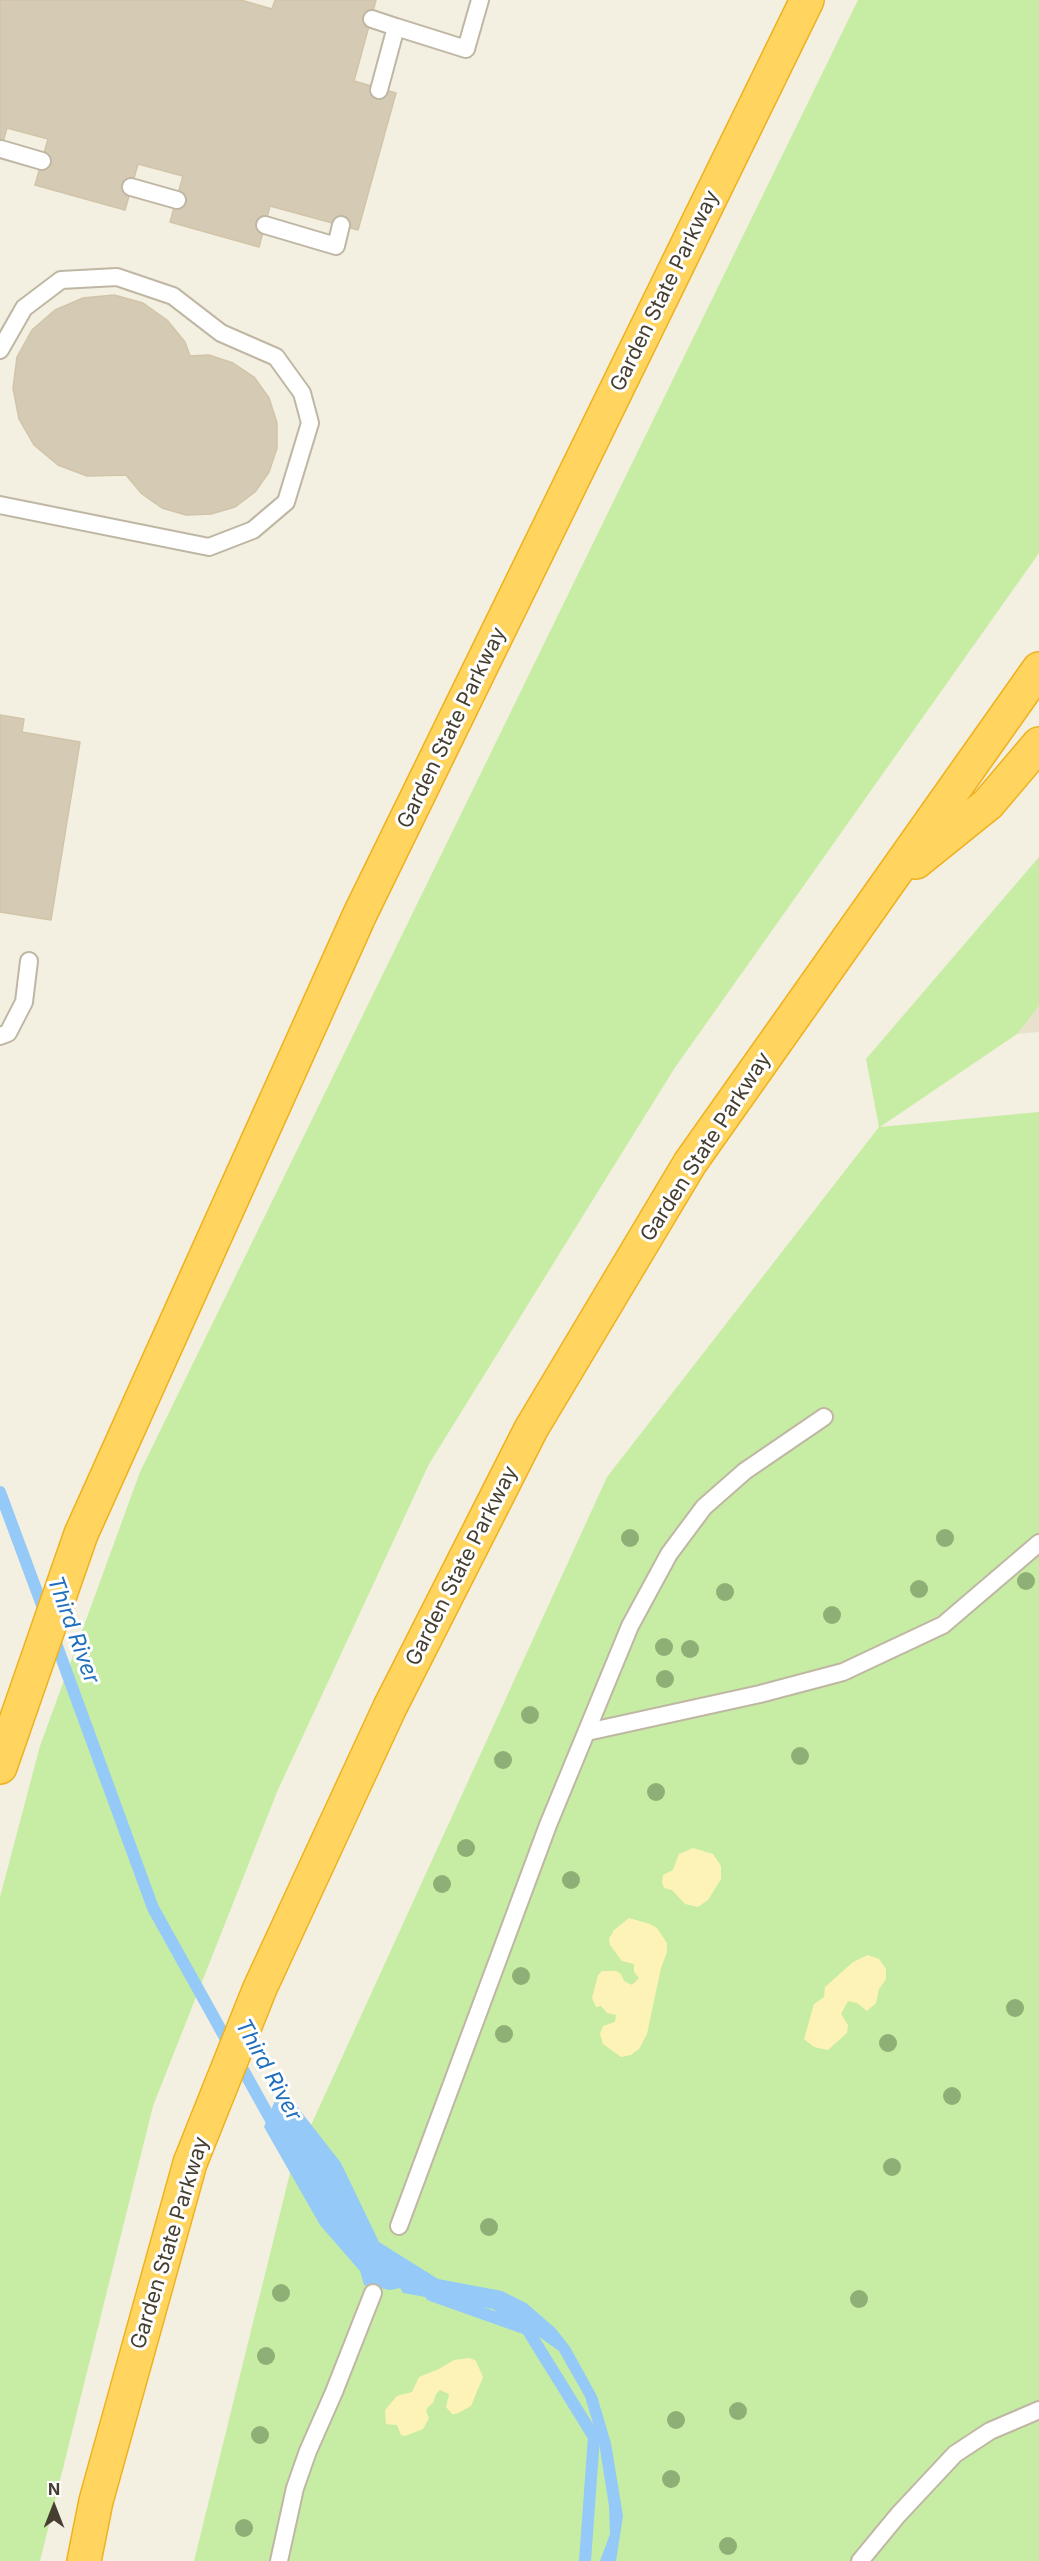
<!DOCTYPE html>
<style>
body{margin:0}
#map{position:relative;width:1039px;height:2561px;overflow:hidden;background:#f3efe1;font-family:Inter,sans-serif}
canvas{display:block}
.north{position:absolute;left:24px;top:2477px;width:60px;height:60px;-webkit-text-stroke:4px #fff;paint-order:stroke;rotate:0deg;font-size:16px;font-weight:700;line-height:24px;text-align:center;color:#453e31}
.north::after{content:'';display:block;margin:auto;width:21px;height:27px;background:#453e31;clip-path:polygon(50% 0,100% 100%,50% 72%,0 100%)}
</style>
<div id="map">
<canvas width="1039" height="2561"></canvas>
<div class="north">N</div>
</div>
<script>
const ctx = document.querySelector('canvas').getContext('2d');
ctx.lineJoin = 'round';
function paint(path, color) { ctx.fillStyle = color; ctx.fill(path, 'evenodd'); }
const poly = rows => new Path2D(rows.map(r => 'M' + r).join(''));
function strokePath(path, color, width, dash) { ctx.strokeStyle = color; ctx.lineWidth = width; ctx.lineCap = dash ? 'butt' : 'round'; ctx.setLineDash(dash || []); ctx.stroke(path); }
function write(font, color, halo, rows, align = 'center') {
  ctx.font = font + ' Inter,sans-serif'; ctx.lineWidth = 6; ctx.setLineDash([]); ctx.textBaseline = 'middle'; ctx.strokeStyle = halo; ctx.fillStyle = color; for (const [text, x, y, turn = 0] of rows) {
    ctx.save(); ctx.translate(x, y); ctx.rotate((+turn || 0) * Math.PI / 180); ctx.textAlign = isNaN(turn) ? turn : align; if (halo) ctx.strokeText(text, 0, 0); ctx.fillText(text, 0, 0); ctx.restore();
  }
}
paint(poly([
 [1039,1006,1039,1032,1017,1034]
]), '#e8e1ce');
paint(poly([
 [858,0,1039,0,1039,553,674,1069,429,1464,277,1792,153,2106,40,2561,0,2561,0,1897,40,1746,140,1472],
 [1039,857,1039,1006,1017,1034,880,1127,1039,1112,1039,2561,194,2561,291,2169,607,1477,879,1127,866,1059]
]), '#c7eda4');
paint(poly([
 [693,1848,713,1854,721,1866,721,1879,708,1900,698,1907,685,1904,672,1890,664,1888,662,1882,663,1875,673,1870,679,1854],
 [629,1918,650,1924,657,1928,667,1943,667,1952,661,1968,647,2034,639,2049,631,2055,621,2057,603,2044,600,2034,603,2026,615,2022,616,2015,607,2013,601,2006,596,2007,592,1998,598,1975,602,1971,616,1971,621,1974,624,1981,632,1985,639,1978,634,1972,634,1964,622,1961,610,1945,609,1939,614,1930],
 [868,1955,879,1959,886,1969,886,1979,879,1989,876,2003,867,2011,857,2003,848,2001,841,2014,848,2025,847,2033,828,2050,814,2047,804,2039,814,2004,824,1997,825,1987,853,1962],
 [470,2358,476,2361,483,2377,471,2406,456,2414,452,2414,446,2407,449,2394,440,2390,436,2394,433,2403,428,2407,426,2411,429,2418,423,2429,405,2436,401,2435,397,2425,386,2424,385,2410,397,2396,412,2392,419,2377,439,2369,454,2360]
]), '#fdf3b6');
paint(poly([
 [281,2086,341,2163,379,2242,438,2279,502,2291,526,2303,555,2328,570,2347,597,2396,611,2443,623,2516,616,2561,600,2561,610,2534,609,2506,599,2443,585,2397,559,2351,535,2334,521,2332,493,2309,403,2293,400,2288,390,2290,364,2285,360,2271,320,2225,264,2127]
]), '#94c9f8');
strokePath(poly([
 [0,1492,46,1616],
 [53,1635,153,1908,276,2129],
 [431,2295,527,2329,594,2437,585,2561]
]), '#94c9f8', 12);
const building = poly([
 [0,0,241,0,272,9,275,0,376,0,354,81,396,93,358,230,270,206,259,247,170,222,183,176,138,164,125,210,35,185,48,139,7,128,0,153,0,0],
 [114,295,143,303,167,320,185,342,190,356,209,355,233,363,254,377,269,398,277,423,277,448,269,472,255,492,235,507,211,514,186,515,162,508,142,494,126,475,87,476,58,465,34,445,19,419,13,388,17,357,32,330,55,310,83,298,114,295],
 [0,715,24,719,22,732,80,742,51,920,0,912,0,715]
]);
paint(building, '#d5cbb5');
strokePath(building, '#d1c4a8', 1.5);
const service = poly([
 [372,19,396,27,379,90],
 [396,27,466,49,480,0],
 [1,149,42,161],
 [131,187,177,200],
 [265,225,336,246,341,225],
 [0,350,24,308,61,280,117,277,173,296,221,333,276,357,302,393,310,423,286,502,253,530,209,547,0,505],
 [0,1036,8,1033,24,1002,29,961],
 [587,1732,760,1694,843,1672,943,1625,1039,1543],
 [399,2226,548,1825,630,1626,669,1554,704,1507,745,1471,824,1417],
 [279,2561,295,2488,308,2451,334,2392,373,2293],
 [860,2561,898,2515,955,2454,990,2431,1039,2410]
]);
const motorway = poly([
 [916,862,988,804,1039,744],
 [0,1767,81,1534,360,914,807,0],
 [84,2561,96,2501,190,2163,260,1988,390,1707,531,1429,690,1163,1039,669]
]);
strokePath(service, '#bfb7a3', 20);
strokePath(motorway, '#efb11e', 36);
strokePath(service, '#fff', 16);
strokePath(motorway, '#ffd560', 33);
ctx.fillStyle = '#8eb076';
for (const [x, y] of [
 [630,1538],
 [945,1538],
 [1026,1581],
 [919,1589],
 [725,1592],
 [832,1615],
 [664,1647],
 [690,1649],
 [665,1679],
 [530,1715],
 [800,1756],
 [503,1760],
 [656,1792],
 [466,1848],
 [571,1880],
 [442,1884],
 [521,1976],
 [1015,2008],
 [504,2034],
 [888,2043],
 [952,2096],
 [892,2167],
 [489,2227],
 [281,2293],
 [859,2299],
 [266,2356],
 [738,2411],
 [676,2420],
 [260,2435],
 [671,2479],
 [244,2528],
 [728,2546]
]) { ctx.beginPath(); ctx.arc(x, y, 9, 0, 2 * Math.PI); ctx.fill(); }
write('21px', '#453e31', '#fff', [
 ["Garden State Parkway",665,291,-64],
 ["Garden State Parkway",452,728,-64],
 ["Garden State Parkway",706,1147,-57],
 ["Garden State Parkway",462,1566,-63],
 ["Garden State Parkway",170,2243,-73]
]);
write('italic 22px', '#1f6fbc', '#fff', [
 ["Third River",73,1630,70],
 ["Third River",268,2070,61]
]);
</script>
